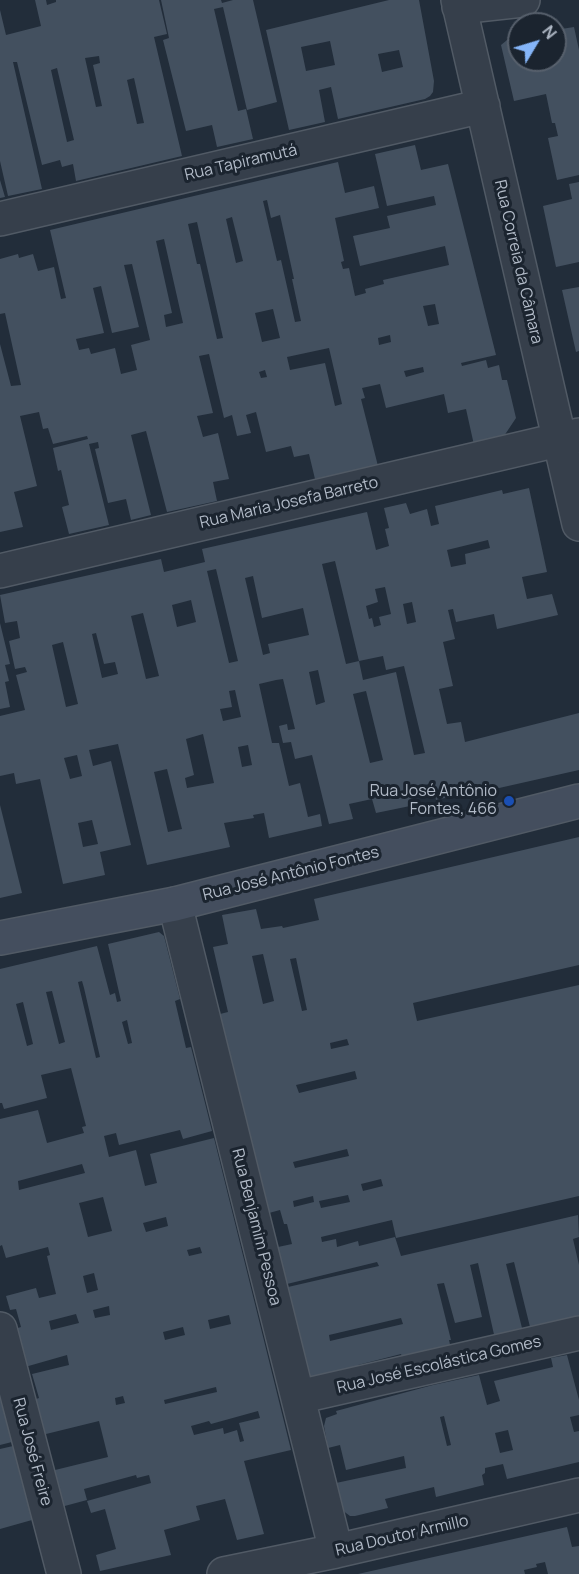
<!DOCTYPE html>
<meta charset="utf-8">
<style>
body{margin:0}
#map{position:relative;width:579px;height:1574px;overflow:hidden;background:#222d3a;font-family:Manrope,sans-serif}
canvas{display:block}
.north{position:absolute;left:507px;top:12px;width:60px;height:60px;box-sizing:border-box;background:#1b242f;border:2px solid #57606c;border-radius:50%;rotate:52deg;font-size:16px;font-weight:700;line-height:24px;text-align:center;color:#b1bac7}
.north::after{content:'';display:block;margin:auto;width:21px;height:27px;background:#85b5f8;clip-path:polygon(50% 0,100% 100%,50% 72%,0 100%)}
</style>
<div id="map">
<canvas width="579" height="1574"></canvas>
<div class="north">N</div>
</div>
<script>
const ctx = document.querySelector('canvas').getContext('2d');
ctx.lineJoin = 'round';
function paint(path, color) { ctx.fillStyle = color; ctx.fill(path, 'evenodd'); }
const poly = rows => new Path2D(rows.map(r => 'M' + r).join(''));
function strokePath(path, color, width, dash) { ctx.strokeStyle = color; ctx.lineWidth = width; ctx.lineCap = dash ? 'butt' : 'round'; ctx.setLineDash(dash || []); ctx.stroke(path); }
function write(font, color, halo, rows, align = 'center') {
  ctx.font = font + ' Manrope,sans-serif'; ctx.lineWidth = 6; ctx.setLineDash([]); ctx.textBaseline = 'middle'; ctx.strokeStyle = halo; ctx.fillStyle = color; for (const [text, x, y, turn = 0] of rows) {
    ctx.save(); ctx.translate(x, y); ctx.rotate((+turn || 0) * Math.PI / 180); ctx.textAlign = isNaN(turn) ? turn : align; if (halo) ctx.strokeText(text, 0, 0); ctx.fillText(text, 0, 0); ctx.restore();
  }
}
paint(poly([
 [35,0,46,0,47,5,56,2,56,0,159,0,167,34,154,37,182,156,76,181,73,164,62,167,60,160,42,165,17,62,13,62,42,189,8,196,0,161,0,10,6,35,41,26],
 [99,56,100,63,93,65,102,106,96,107,85,58],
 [57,68,74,140,67,142,51,70],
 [134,78,144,123,137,124,127,80],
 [161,0,221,0,222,3,233,0,253,0,277,102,247,110,223,7,214,9,238,111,246,109,253,139,217,147,212,125,186,131,163,40,169,38],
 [389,0,419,0,434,81,433,92,430,96,425,99,338,119,331,87,319,90,325,122,289,130,266,30],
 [330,41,335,65,306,71,301,47],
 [399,50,403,67,382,72,378,54],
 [574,27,579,50,579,175,557,180,548,138,558,136,555,123,552,123,546,94,514,101,501,45,512,36,519,35,519,60,555,60,555,30],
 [415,145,421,170,448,164,496,355,461,363,462,366,486,360,488,368,499,365,502,380,507,380,516,418,502,439,474,445,466,409,448,413,444,394,386,408,380,384,362,388,365,398,361,399,378,466,315,479,309,454,294,457,291,446,266,452,256,412,246,415,251,433,237,436,232,415,224,418,209,354,199,356,213,413,197,416,203,437,218,433,229,479,213,482,217,501,167,512,146,431,131,435,151,515,131,520,126,499,108,503,95,449,99,448,98,442,89,444,109,525,69,534,62,507,69,505,61,470,58,471,53,448,88,439,87,436,53,444,48,428,43,429,39,412,20,416,37,486,14,492,23,527,0,532,0,344,11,386,21,385,5,313,0,314,0,259,18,254,19,258,33,254,38,271,54,267,61,299,66,298,50,230,338,162,345,193,374,186,379,208,335,218,344,261,341,262,343,269,349,268,355,296,366,293,365,289,384,284,383,280,449,265,445,246,360,266,353,236,390,228,387,216,436,205,434,196,387,206,375,154],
 [267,200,271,218,280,215,294,279,292,279,301,321,295,322,281,260,277,261,263,201],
 [232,217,243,261,236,263,226,219],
 [197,222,223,338,217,339,200,264,197,264,188,224],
 [164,239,183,323,166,327,164,315,172,313,156,241],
 [132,264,150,340,131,345,137,370,121,374,115,348,91,354,89,348,79,350,76,339,104,333,93,288,101,286,112,333,139,327,124,265],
 [435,304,439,324,428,326,423,306],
 [273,309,280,338,262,342,255,313],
 [390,335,391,342,379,345,378,338],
 [329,348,342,404,335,406,325,363,290,370,287,357],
 [423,367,424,372,406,377,404,371],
 [265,370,267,377,261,378,259,372],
 [0,180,5,197,0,198],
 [579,182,579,262,556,267,543,206,572,199,569,184],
 [579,287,579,351,576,352,562,290],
 [529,488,547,572,522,577,527,599,552,594,558,615,497,629,494,614,456,622,453,609,448,610,455,639,443,642,453,686,439,689,447,724,461,722,465,742,579,713,579,770,477,793,476,791,436,800,433,783,411,788,415,805,376,813,372,799,349,804,353,819,329,824,312,755,295,759,291,742,283,743,279,726,287,724,288,730,295,729,283,679,276,680,259,684,272,743,279,743,289,786,300,783,308,817,320,814,322,826,269,838,264,813,253,815,254,818,224,823,230,847,147,865,118,744,89,750,93,766,111,761,131,845,100,852,105,875,63,884,40,779,16,784,14,773,0,776,0,716,25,710,16,675,27,672,25,667,15,669,9,641,20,638,17,621,5,623,0,595,161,559,164,572,205,562,202,549,367,512,376,550,389,546,385,529,389,528,384,508,406,503,410,514,427,509,431,526,439,524,435,506,502,490,503,494],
 [488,540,490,548,465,554,466,564,451,567,447,550],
 [335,561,359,661,383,656,386,670,404,666,425,753,414,755,396,672,363,680,359,661,346,664,322,564],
 [216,569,238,661,229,663,207,571],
 [253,576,262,618,303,608,309,635,268,644,270,653,263,655,245,578],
 [385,587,391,614,379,617,381,625,374,627,372,618,369,619,366,606,378,602,375,589],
 [191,600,196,622,177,627,172,605],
 [412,602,416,622,407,624,403,604],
 [143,613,159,676,146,679,131,616],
 [96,633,104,664,115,662,118,674,102,678,92,634],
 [63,642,78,704,66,707,52,645],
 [318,670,325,702,316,705,309,672],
 [235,690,241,717,223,721,220,709,232,707,229,691],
 [366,691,383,760,370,763,353,694],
 [203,734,214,783,187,788,185,778,194,775,186,739],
 [248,745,252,765,242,767,238,747],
 [77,755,82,776,70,779,64,758],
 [167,769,182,829,168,832,154,772],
 [92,820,98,844,83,847,78,823],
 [0,623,10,664,5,665,9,681,5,682,10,707,0,709],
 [0,805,22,893,0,898],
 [579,837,579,965,413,1003,417,1021,579,985,579,1196,396,1238,392,1220,321,1237,322,1242,336,1239,337,1247,358,1241,359,1246,395,1237,401,1256,578,1215,579,1237,573,1239,579,1265,579,1320,531,1331,514,1262,506,1264,523,1332,495,1339,478,1263,470,1265,482,1317,455,1323,444,1283,437,1284,451,1340,449,1340,451,1349,403,1361,401,1354,358,1365,360,1372,310,1378,288,1287,379,1266,377,1262,287,1284,278,1247,292,1244,287,1224,284,1224,280,1210,269,1213,220,1014,228,1012,213,947,228,944,222,915,256,909,261,929,282,926,283,928,319,920,314,899],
 [263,954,274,1001,263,1004,252,956],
 [296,958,307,1010,302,1011,290,959],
 [347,1039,349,1045,331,1049,330,1043],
 [355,1071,357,1079,299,1093,296,1085],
 [347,1149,349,1156,295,1168,293,1162],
 [381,1179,383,1186,363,1191,361,1184],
 [348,1195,350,1202,321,1208,319,1201],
 [313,1196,314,1202,294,1207,293,1201],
 [401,1318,403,1324,330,1341,329,1335],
 [159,932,164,936,180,999,175,1001,186,1048,191,1047,212,1131,183,1139,180,1130,119,1145,116,1133,104,1136,109,1157,136,1150,145,1186,157,1183,150,1154,214,1138,291,1450,244,1461,264,1534,237,1540,225,1499,196,1506,200,1520,164,1530,171,1555,100,1571,96,1555,116,1549,105,1509,91,1513,87,1501,151,1483,149,1475,137,1478,136,1475,84,1489,87,1500,61,1507,51,1471,108,1457,99,1421,42,1435,33,1400,39,1398,32,1374,69,1365,67,1355,25,1367,15,1329,21,1327,16,1309,10,1310,6,1296,36,1288,39,1298,56,1294,47,1256,50,1255,48,1247,6,1258,2,1245,0,1246,0,1119,38,1110,47,1143,84,1133,82,1127,86,1126,71,1068,41,1075,47,1098,4,1109,2,1103,0,1103,0,969,97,946,110,995,115,993,117,1002,121,1001,108,944],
 [82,981,84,988,100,1057,96,1058,78,982],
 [52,991,65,1042,59,1044,46,992],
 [23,1002,33,1044,27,1046,16,1004],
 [127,1020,132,1043,128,1044,122,1022],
 [82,1164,85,1173,19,1190,18,1181],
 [103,1197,112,1231,88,1237,79,1203],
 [166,1217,168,1226,146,1232,143,1223],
 [200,1247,202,1253,189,1256,187,1250],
 [94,1273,98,1290,87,1293,83,1276],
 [109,1306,110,1315,95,1318,93,1310],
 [76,1314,79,1323,51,1330,49,1321],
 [229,1315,231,1324,210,1329,208,1320],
 [183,1327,185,1335,165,1340,163,1332],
 [216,1387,217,1392,165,1404,164,1400],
 [123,1396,125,1403,116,1405,115,1398],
 [258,1411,260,1418,239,1423,244,1441,240,1442,237,1430,224,1434,223,1428,194,1435,191,1426,209,1421,211,1424],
 [567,1355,579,1400,579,1415,570,1417,574,1432,579,1431,579,1462,507,1479,503,1464,485,1468,485,1473,482,1475,484,1485,436,1497,434,1487,385,1499,388,1508,355,1516,350,1516,342,1510,336,1483,406,1468,404,1456,346,1470,340,1445,328,1448,324,1426,326,1418,337,1414,336,1411,433,1385,479,1375,487,1405,500,1401,494,1381,553,1367,551,1358],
 [444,1416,451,1445,447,1446,440,1417],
 [508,1430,513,1450,500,1453,495,1433],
 [0,1398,12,1442,0,1445],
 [13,1446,32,1520,0,1529,0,1449],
 [567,1527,572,1547,579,1546,579,1574,548,1574,545,1562,536,1564,537,1567,524,1570,525,1574,358,1574]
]), '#43505f');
const street = poly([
 [458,0,579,524],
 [459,7,523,0],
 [0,219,483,106],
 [0,571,579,435],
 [175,904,336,1551],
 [0,1329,64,1574],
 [298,1397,579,1333],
 [224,1574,336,1551,579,1495]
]);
const secondary = poly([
 [0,938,175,904,579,801]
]);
strokePath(street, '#515a65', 36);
strokePath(secondary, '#515a65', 36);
strokePath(street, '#363f4b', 33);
strokePath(secondary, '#444e5e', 33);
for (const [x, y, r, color] of [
 [509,801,6,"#1a4fb4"]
]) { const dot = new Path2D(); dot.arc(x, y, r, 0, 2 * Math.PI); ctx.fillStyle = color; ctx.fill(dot); strokePath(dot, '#1b242f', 2); }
write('16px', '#b1bac7', '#1b242f', [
 ["Rua Tapiramutá",241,163,-13],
 ["Rua Correia da Câmara",518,262,77],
 ["Rua Maria Josefa Barreto",289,503,-13],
 ["Rua José Antônio Fontes",291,874,-14],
 ["Rua Benjamim Pessoa",256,1227,76],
 ["Rua José Escolástica Gomes",439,1365,-13],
 ["Rua José Freire",32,1452,75],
 ["Rua Doutor Armillo",402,1536,-13]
]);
write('16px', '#b1bac7', '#1b242f', [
 ["Rua José Antônio",497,792],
 ["Fontes, 466",497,810]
], 'right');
</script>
